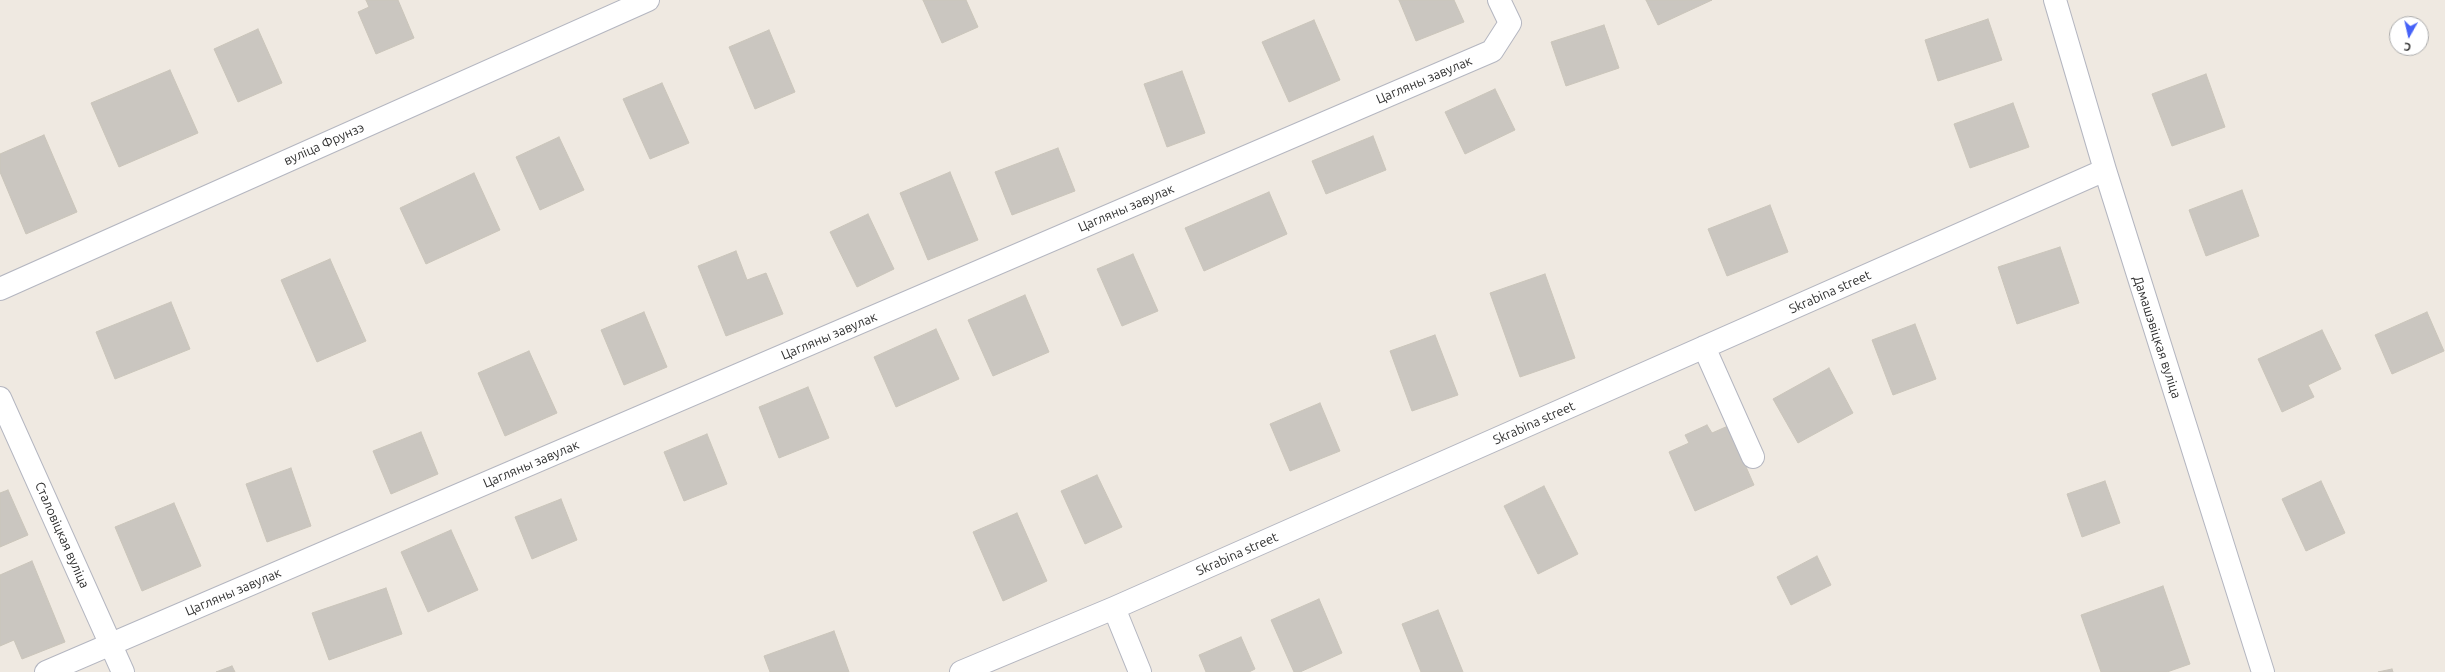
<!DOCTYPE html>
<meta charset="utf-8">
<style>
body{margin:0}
#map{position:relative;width:2445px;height:672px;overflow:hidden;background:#efe9e1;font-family:Ubuntu,sans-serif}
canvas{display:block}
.north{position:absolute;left:2389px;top:16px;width:40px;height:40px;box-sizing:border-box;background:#fff;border:1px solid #ababab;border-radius:50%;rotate:188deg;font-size:11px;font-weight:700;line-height:16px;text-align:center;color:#2e2e2e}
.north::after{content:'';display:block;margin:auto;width:14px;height:18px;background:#4561f8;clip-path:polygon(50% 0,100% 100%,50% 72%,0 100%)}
</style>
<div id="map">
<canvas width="2445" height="672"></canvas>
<div class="north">С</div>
</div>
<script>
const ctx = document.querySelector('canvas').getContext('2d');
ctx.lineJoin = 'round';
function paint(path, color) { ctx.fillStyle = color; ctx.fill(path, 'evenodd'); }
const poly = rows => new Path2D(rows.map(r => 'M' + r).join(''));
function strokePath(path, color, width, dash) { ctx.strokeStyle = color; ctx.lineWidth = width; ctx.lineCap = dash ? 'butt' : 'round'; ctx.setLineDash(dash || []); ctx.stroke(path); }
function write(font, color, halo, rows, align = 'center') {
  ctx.font = font + ' Ubuntu,sans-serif'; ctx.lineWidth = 3.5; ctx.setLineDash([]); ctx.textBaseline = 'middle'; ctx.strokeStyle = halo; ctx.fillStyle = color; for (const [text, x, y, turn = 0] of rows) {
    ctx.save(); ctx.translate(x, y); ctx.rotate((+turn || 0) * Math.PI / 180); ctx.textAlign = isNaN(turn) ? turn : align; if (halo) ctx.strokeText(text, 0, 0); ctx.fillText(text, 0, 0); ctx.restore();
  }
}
const building = poly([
 [366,0,398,0,414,38,376,54,358,12,369,7,366,0],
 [923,0,966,0,978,27,942,43,923,0],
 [1399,0,1454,0,1464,22,1416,41,1399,0],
 [1646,0,1712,0,1658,25,1646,0],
 [1988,19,2002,60,1938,81,1925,40,1988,19],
 [1314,20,1340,80,1289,102,1262,42,1314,20],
 [1604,25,1619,68,1566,86,1551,42,1604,25],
 [258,29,282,83,238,102,214,49,258,29],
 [769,30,795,92,755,109,729,47,769,30],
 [170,70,198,133,119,167,91,103,170,70],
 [1182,71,1205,133,1167,147,1144,84,1182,71],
 [2206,74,2225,127,2172,146,2152,94,2206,74],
 [662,83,689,143,650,159,623,99,662,83],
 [1495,89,1515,130,1465,154,1445,112,1495,89],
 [2013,103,2029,147,1970,168,1954,124,2013,103],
 [44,135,77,212,26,234,0,172,0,154,44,135],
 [1373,136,1386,170,1326,194,1312,161,1373,136],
 [559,137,584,190,540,210,516,157,559,137],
 [1058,148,1075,191,1012,215,995,172,1058,148],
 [950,172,978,240,928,260,900,193,950,172],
 [474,173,500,230,426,264,400,208,474,173],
 [2242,190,2259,236,2206,256,2189,210,2242,190],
 [1269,192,1287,234,1204,271,1185,228,1269,192],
 [1770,205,1788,252,1727,276,1708,229,1770,205],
 [868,214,894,269,857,287,830,232,868,214],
 [2060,247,2079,303,2017,324,1998,267,2060,247],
 [736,251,747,280,766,273,783,314,726,336,698,266,736,251],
 [1133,254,1158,311,1122,326,1097,269,1133,254],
 [330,259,366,341,317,362,281,280,330,259],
 [1545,274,1575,358,1520,377,1490,293,1545,274],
 [1025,295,1049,352,993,376,968,320,1025,295],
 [171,302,190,349,115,379,96,332,171,302],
 [644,312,667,367,624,385,601,330,644,312],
 [2427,312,2444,351,2392,374,2375,335,2427,312],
 [1915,324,1936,379,1893,395,1872,340,1915,324],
 [936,329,959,379,896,407,874,357,936,329],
 [2322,330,2341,369,2308,385,2314,397,2282,412,2258,359,2322,330],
 [1435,335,1458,395,1412,411,1390,351,1435,335],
 [529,351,557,413,505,436,478,373,529,351],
 [1829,368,1853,413,1798,443,1773,399,1829,368],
 [808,387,829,438,779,458,759,407,808,387],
 [1320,403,1340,451,1290,471,1270,424,1320,403],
 [1707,425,1712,433,1728,426,1754,485,1695,511,1669,452,1689,443,1685,435,1707,425],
 [421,432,438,474,391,494,373,451,421,432],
 [707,434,727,484,684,501,664,452,707,434],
 [291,468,311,526,267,542,246,484,291,468],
 [1097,475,1122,527,1085,544,1061,491,1097,475],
 [2105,481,2120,523,2082,537,2067,494,2105,481],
 [2321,481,2345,533,2306,551,2282,499,2321,481],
 [1544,486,1578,554,1538,574,1504,506,1544,486],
 [8,490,28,535,0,547,0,493,8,490],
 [561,499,577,540,532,559,515,517,561,499],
 [174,503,201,566,142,591,115,527,174,503],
 [1017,513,1047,581,1003,601,973,532,1017,513],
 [451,530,478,590,428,612,401,552,451,530],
 [1817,556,1831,585,1791,605,1777,577,1817,556],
 [32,561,65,642,22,659,14,640,0,646,0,575,32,561],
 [2163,586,2190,664,2167,672,2101,672,2081,615,2163,586],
 [386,588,402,634,329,660,312,613,386,588],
 [1319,599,1342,653,1300,672,1294,672,1271,620,1319,599],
 [1438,610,1463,672,1421,672,1402,624,1438,610],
 [834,631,849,672,770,672,764,656,834,631],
 [1241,637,1255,669,1249,672,1206,672,1199,655,1241,637],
 [232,666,235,672,216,672,232,666],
 [2392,669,2393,672,2378,672,2392,669]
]);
paint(building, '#cac6c0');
strokePath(building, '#cac5ba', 1);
const minor = poly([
 [2055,0,2105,170,2263,672],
 [0,289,648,0],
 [1704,347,1753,457],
 [0,398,123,672],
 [1114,608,1140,672],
 [46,672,1492,51,1510,23,1499,0],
 [961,672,1114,608,2105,170]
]);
strokePath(minor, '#b4b6c0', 24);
strokePath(minor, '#fff', 22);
write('13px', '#2e2e2e', '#fff', [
 ["Цагляны завулак",1424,80,-23],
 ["вуліца Фрунзэ",324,144,-24],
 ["Цагляны завулак",1126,208,-23],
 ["Skrabina street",1830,292,-24],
 ["Цагляны завулак",829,336,-23],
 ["Дамашэвіцкая вуліца",2157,337,72],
 ["Skrabina street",1534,423,-24],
 ["Цагляны завулак",531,464,-23],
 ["Сталовіцкая вуліца",62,535,66],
 ["Skrabina street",1237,554,-24],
 ["Цагляны завулак",233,592,-23]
]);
</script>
